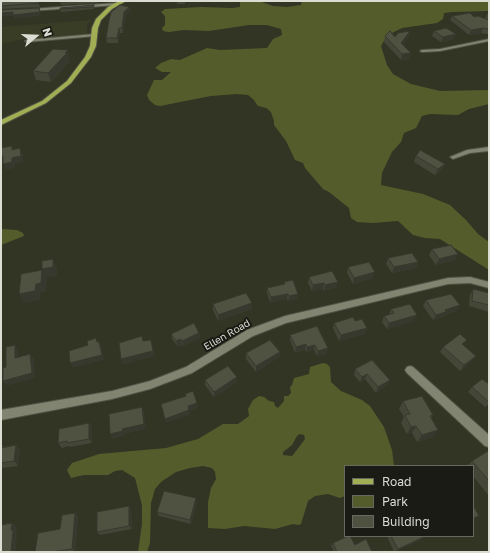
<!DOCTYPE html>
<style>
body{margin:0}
#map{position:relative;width:490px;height:553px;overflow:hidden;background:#323424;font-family:"Golos Text",sans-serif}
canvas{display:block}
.frame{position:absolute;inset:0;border:2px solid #dbddd3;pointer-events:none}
.legend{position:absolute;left:344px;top:465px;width:130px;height:72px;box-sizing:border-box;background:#1a1b14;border:1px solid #676960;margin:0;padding:5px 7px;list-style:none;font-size:12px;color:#dbddd3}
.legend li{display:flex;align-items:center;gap:8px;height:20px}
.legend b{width:20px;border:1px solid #676960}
.north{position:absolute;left:16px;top:16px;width:40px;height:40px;-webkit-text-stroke:3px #1a1b14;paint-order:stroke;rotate:71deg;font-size:11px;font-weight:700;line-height:16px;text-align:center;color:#dbddd3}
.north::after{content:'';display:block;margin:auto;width:14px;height:18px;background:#dbddd3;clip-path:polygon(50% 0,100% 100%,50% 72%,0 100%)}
</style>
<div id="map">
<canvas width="490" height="553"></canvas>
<div class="frame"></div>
<ul class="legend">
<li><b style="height:5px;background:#a2ae54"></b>Road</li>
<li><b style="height:11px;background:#555c2b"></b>Park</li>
<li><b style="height:11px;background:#4f5241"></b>Building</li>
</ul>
<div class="north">N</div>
</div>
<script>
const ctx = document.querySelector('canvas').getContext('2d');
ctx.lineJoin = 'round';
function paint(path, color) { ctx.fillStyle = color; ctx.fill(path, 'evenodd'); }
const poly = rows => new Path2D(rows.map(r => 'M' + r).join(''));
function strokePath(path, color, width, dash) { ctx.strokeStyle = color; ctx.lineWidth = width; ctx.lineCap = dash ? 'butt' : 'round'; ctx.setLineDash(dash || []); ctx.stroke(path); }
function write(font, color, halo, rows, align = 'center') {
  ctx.font = font + ' "Golos Text",sans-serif'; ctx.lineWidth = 4; ctx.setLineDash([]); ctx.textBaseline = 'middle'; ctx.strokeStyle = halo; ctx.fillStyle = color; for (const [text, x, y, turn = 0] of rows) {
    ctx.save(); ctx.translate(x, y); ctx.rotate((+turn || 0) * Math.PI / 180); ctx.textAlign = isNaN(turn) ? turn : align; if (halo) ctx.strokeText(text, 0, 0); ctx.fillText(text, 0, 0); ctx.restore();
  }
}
paint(poly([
 [91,20,87,25,87,34,24,39,1,44,1,27]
]), '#393d26');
paint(poly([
 [240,1,259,1,273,6,287,7,301,5,302,1,455,2,489,1,489,11,452,12,444,13,443,19,437,23,402,28,392,33,385,39,381,46,387,65,393,74,411,84,440,91,489,90,489,104,469,109,458,115,430,114,422,116,416,128,404,133,401,142,392,152,382,173,381,185,423,194,450,205,466,220,478,234,489,242,489,270,440,239,425,238,413,235,398,221,373,223,357,222,351,218,349,208,329,192,323,189,305,168,303,163,295,160,286,141,274,125,274,121,271,112,266,108,258,106,253,99,248,95,237,94,211,96,160,106,155,105,149,100,147,95,154,80,162,80,171,72,162,72,155,68,161,63,171,59,180,60,207,48,220,50,267,48,273,39,282,35,281,29,267,25,249,25,209,31,184,30,169,32,163,31,162,28,165,25,165,16,161,12,165,9,201,7,232,8,240,7],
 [1,229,17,230,23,233,24,236,1,245],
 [323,363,327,364,330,367,331,382,341,391,362,400,370,406,384,427,392,450,394,466,345,466,345,496,340,498,328,494,315,496,308,501,301,524,298,525,293,524,275,529,244,526,225,529,208,528,208,502,211,488,216,479,215,472,212,468,203,466,190,468,176,472,161,482,155,489,151,503,150,543,147,552,138,552,142,524,142,505,135,478,122,470,115,471,108,475,84,475,71,478,67,470,72,463,99,454,166,448,198,439,223,424,238,424,249,416,248,409,253,400,259,396,264,397,269,401,274,402,275,406,278,408,284,401,284,396,288,396,291,393,290,387,292,385,294,378,309,374,310,367],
 [300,434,304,435,305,439,296,451,292,456,283,455,283,452,292,445,297,436]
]), '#555c2b');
const minor = poly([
 [117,3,118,3,118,5,30,11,28,10,30,9,117,3],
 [94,34,96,34,96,36,27,42,25,41,27,40,94,34],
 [489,39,489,41,440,51,422,52,420,51,422,50,440,49,489,39],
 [489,147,489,151,470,153,453,159,450,157,467,150,489,147],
 [470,277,489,282,489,288,470,283,448,284,286,323,253,336,192,373,150,389,112,399,1,420,1,410,112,391,150,381,186,367,247,330,285,316,448,278,470,277],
 [410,366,413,367,489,435,489,447,485,446,407,373,405,370,407,367,410,366]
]);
const primary = poly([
 [119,1,126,1,112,9,101,20,98,28,96,46,91,57,71,83,46,103,1,125,1,120,42,101,67,81,85,57,90,46,92,28,96,19,108,7,119,1]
]);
strokePath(minor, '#505244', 2);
strokePath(primary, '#505244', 2);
paint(minor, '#808471');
paint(primary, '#a2ae54');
paint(poly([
 [1,1,38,1,40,7,1,9],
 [60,1,100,1,98,3,61,5],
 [177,1,185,1,185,4,177,4],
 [94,5,94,8,93,9,61,12,60,9],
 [129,7,130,11,125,17,123,33,120,33,118,43,107,43,106,38],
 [489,13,489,34,488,34,481,33,469,35,450,20,452,16,474,17,485,19,487,14],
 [434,31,454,39,441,42,432,36],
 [385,36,409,36,403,44,410,59,401,60,384,42],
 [70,59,69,61,69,62,51,82,36,80,33,71],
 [416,156,445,164,442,170,435,175,414,162],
 [432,249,458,254,455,260,436,265,429,255],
 [388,258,418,262,416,268,392,273,386,264],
 [348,267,373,278,353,284,347,273],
 [309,277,337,287,324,291,323,289,312,291,308,283],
 [284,282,298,294,297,299,288,301,287,299,270,303,267,293,267,288,284,284],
 [473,289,489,293,489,312,469,306,470,295],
 [426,300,460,305,456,311,445,315,443,317,433,320,423,306],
 [213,304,252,309,218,321,213,310],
 [391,309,414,321,387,329,382,322,384,316,389,315],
 [355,321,367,328,365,334,339,341,333,328,334,323],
 [199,333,200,338,183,346,182,345,178,347,172,339,171,334],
 [290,335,328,348,326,354,317,356,314,350,306,352,305,350,295,353,290,340],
 [463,345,476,356,472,361,460,371,440,352,443,347],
 [280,352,279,357,256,372,246,359,246,353],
 [355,369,390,380,387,385,376,393,365,379,360,382,354,375],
 [237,377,237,382,214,397,205,385,205,380],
 [489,384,489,404,485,407,468,392,472,387],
 [403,401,433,415,431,418,433,437,417,442,412,433,407,434,401,423,404,417,399,409],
 [89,423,92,427,92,443,70,447,69,446,62,448,58,443],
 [1,444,4,447,16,445,20,450,18,466,2,468,1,467],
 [489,452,489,496,473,476,473,466,467,466,472,461],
 [197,502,191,524,159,516,157,512],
 [131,509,132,529,100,535,97,532],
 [75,513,78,517,75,552,35,552,60,529],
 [387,536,423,536,420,540,394,552],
 [333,543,355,545,372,552,334,552,331,546]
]), '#444738');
paint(poly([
 [197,1,203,1,197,3],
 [129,7,130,11,125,17,123,33,122,28,124,12],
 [39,8,41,16,14,19,13,16,1,17,1,13],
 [119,28,120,33,118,43,117,38],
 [483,28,481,33,469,35,471,30],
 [410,31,409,36,400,48,401,43],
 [456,34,454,39,441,42,443,37],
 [68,50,70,59,69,61,69,62,51,82,48,73],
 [411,53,410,59,401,60,402,54],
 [1,77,3,84,2,84,3,87,1,88],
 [20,148,23,154,23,162,15,164,15,168,6,170,3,164,12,158],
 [1,156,3,156,6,162,1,163],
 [445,164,442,170,435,175,438,169],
 [458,254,455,260,436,265,439,259],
 [53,259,57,268,57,276,46,278,42,269],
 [418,262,416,268,392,273,394,267],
 [42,270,47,279,46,292,40,293,40,300,24,303,19,294],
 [375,272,373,278,353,284,354,278],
 [338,282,337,287,324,291,325,285],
 [324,283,323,289,312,291,313,285],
 [288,294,287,299,270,303,271,297],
 [298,294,297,299,288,301,289,296],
 [252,303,252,309,218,321,218,315],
 [460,305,456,311,445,315,443,317,433,320,436,315,445,310],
 [417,315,414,321,387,329,389,323],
 [367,328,365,334,339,341,341,335],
 [199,333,200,338,183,346,182,341],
 [181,339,182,345,178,347,176,341],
 [151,340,155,356,123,365,121,359],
 [99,342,102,347,104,360,73,368,70,363],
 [306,344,305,350,295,353,296,347],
 [15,345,18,350,18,363,15,358],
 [315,345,314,350,306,352,307,347],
 [328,348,326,354,317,356,318,351],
 [280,352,279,357,256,372,256,366],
 [30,354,34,359,35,378,7,386,3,381],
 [476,356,472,361,460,371,464,365],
 [367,374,365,379,360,382,362,377],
 [237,377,237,382,214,397,214,392],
 [390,380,387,385,376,393,378,387],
 [197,403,198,408,189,411,190,415,166,423,165,419,188,406],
 [142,407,144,411,146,429,125,434,125,436,112,439,110,434,122,429],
 [89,423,92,427,92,443,89,439],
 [416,426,412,433,407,434,411,427],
 [438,430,433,437,417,442,422,435],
 [16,445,20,450,18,466,14,461],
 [196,498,197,502,191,524,190,520],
 [129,506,131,509,132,529,129,526],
 [75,513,78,517,75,552,72,549],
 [479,516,474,520,473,520,473,518],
 [12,523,17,526,16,532,17,533,16,552,11,552],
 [424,537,420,540,394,552,398,549]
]), '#37392e');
const building = poly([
 [1,1,38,1,39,3,1,6,1,1],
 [94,5,93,7,60,9,60,8,94,5],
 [120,5,129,7,124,12,122,28,119,28,117,38,106,38,109,20,111,12,120,5],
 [39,8,40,12,13,15,13,12,1,13,1,10,39,8],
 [470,13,474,17,478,16,489,20,489,29,483,28,471,30,452,16,470,13],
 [446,28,456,34,443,37,434,31,446,28],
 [390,31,395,37,398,33,410,31,401,43,411,53,402,54,385,36,390,31],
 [53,49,68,50,65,53,67,53,48,73,33,71,53,49],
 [12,146,12,150,20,148,21,156,12,158,12,162,3,164,3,156,1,156,1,148,12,146],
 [420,150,445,164,438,169,416,156,420,150],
 [451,245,458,254,439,259,432,249,451,245],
 [412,253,418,262,394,267,388,258,412,253],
 [53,259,53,267,42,269,42,261,53,259],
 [369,262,375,272,354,278,348,267,369,262],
 [42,270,41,283,36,284,35,291,19,294,21,274,42,270],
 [332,271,338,282,325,285,324,283,313,285,309,277,332,271],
 [293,280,298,294,289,296,288,294,271,297,267,288,285,284,284,282,293,280],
 [473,289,489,293,489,305,472,301,473,289],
 [246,293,252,303,218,315,213,304,246,293],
 [451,294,460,305,445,310,446,312,436,315,426,300,451,294],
 [410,304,417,315,389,323,384,316,394,313,391,309,410,304],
 [353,317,355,321,362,319,367,328,341,335,334,323,353,317],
 [194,323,199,333,182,341,181,339,176,341,171,334,194,323],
 [317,326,328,348,318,351,315,345,307,347,306,344,296,347,290,335,317,326],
 [460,334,467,340,462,344,476,356,464,365,443,347,460,334],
 [142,336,143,341,151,340,153,351,121,359,119,343,142,336],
 [96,338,97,342,99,342,102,355,70,363,69,351,88,345,87,341,96,338],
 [270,340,280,352,256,366,246,353,270,340],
 [15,345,15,358,30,354,32,373,3,381,3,368,6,367,6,347,15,345],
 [372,360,390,380,378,387,367,374,362,377,355,369,372,360],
 [228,366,237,377,214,392,205,380,228,366],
 [482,379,489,384,489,402,472,387,482,379],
 [193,391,197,403,188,406,189,410,165,419,161,404,186,396,185,394,193,391],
 [422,396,433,415,430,416,438,430,422,435,416,426,411,427,405,415,410,414,403,401,422,396],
 [142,407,144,424,122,429,123,431,110,434,109,414,142,407],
 [89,423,89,439,67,443,67,441,58,443,59,429,89,423],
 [16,445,14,461,1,463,1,448,16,445],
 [488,451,489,452,489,481,472,461,488,451],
 [164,491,196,498,190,520,157,512,164,491],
 [473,505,479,516,473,518,473,505],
 [129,506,129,526,97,532,97,512,129,506],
 [75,513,72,549,51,552,35,552,38,533,60,529,62,515,75,513],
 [12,523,11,530,13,530,11,552,1,552,1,525,12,523],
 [348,536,350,536,355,545,366,539,372,552,337,552,333,543,348,536],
 [391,536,423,536,424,537,398,549,391,536]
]);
paint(building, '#4f5241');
strokePath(building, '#37392e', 1);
write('10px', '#dbddd3', '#1a1b14', [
 ["Ellen Road",227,335,-30]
]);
</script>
